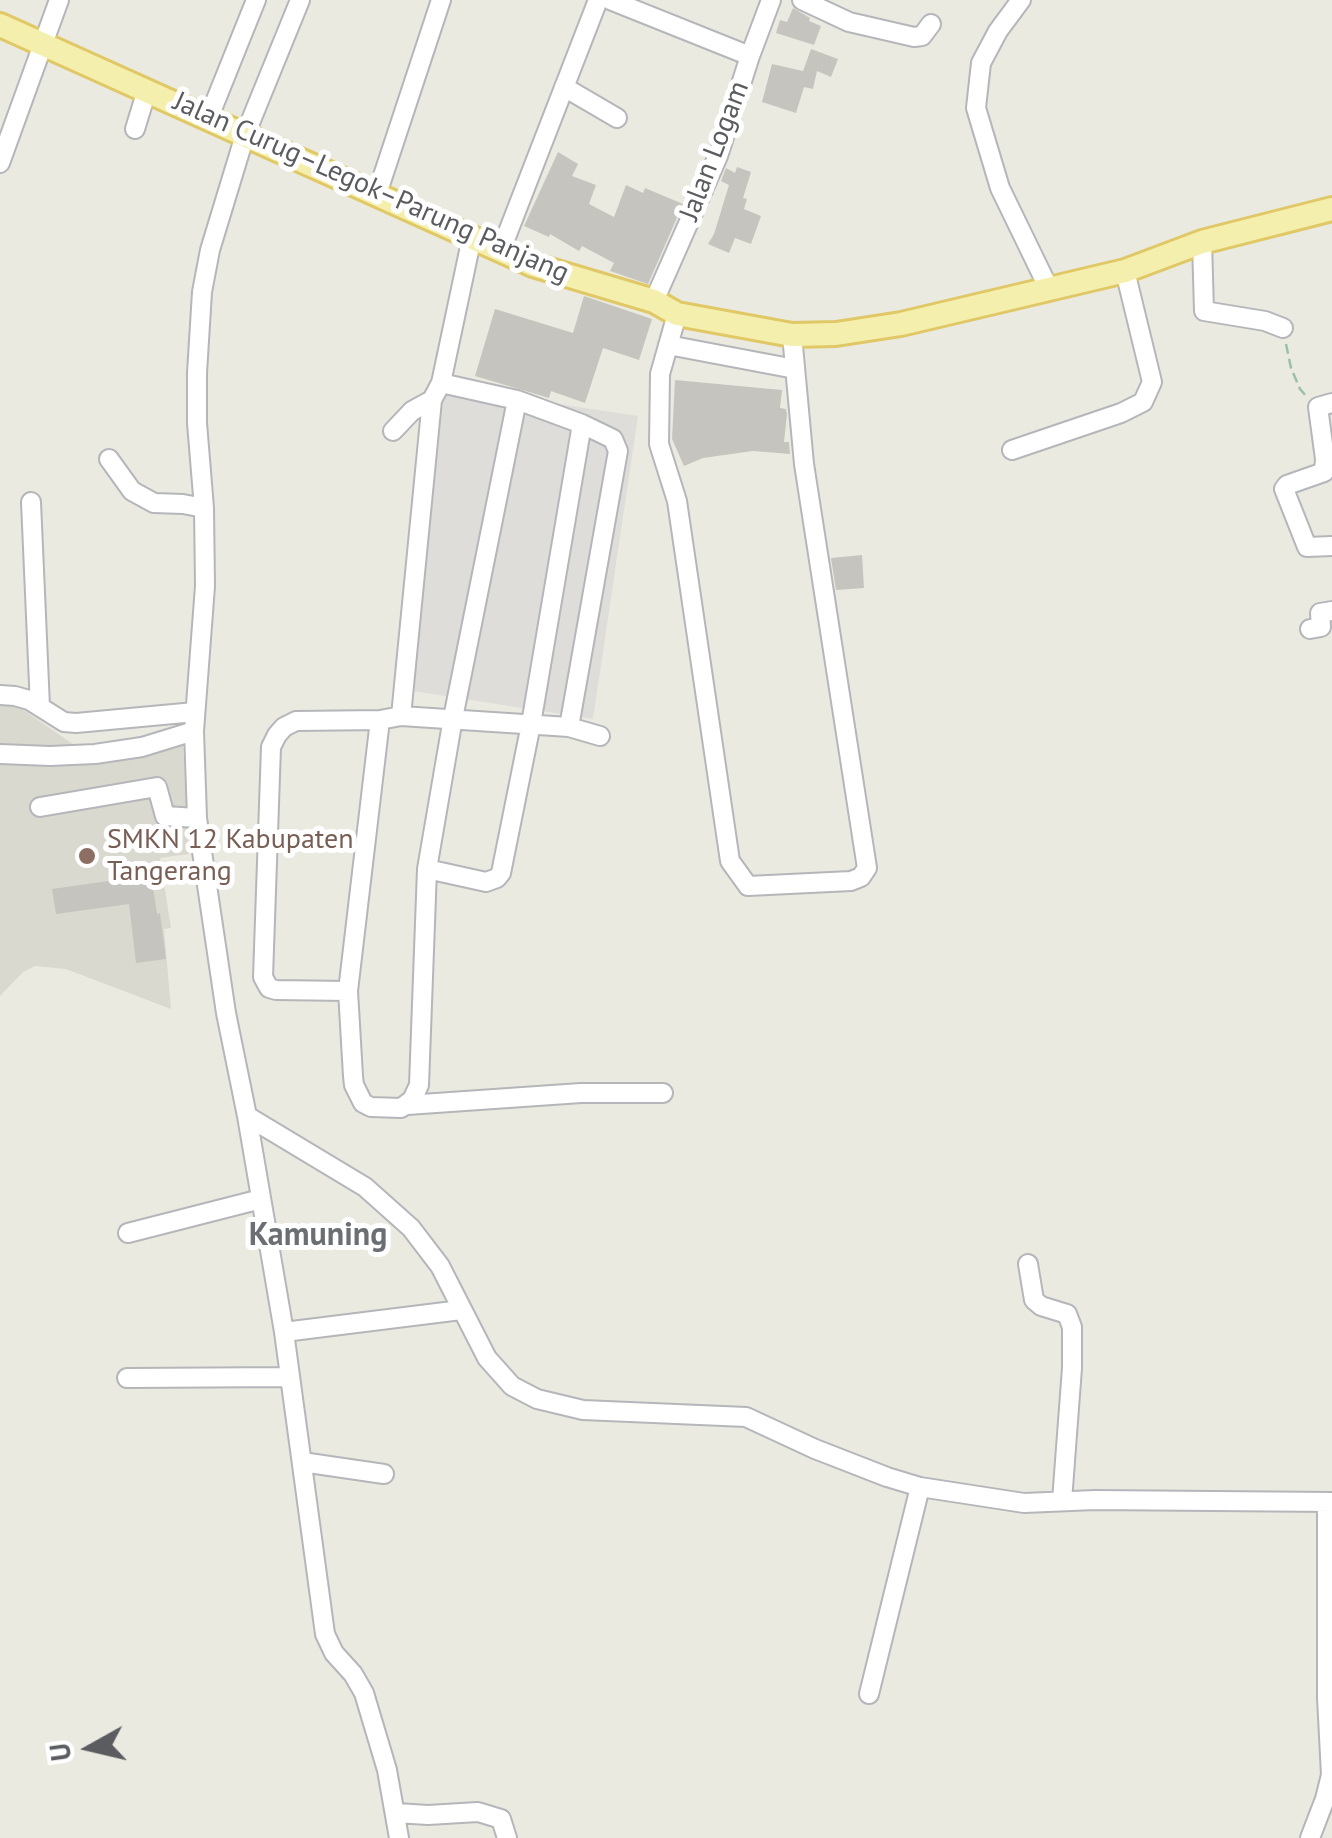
<!DOCTYPE html>
<meta charset="utf-8">
<style>
body{margin:0}
#map{position:relative;width:1332px;height:1838px;overflow:hidden;background:#ebeae1;font-family:"PT Sans",sans-serif}
canvas{display:block}
.north{position:absolute;left:40px;top:1698px;width:100px;height:100px;-webkit-text-stroke:8px #fff;paint-order:stroke;rotate:262deg;font-size:28px;font-weight:700;line-height:40px;text-align:center;color:#5a5c60}
.north::after{content:'';display:block;margin:auto;width:35px;height:45px;background:#5a5c60;clip-path:polygon(50% 0,100% 100%,50% 72%,0 100%)}
</style>
<div id="map">
<canvas width="1332" height="1838"></canvas>
<div class="north">U</div>
</div>
<script>
const ctx = document.querySelector('canvas').getContext('2d');
ctx.lineJoin = 'round';
function paint(path, color) { ctx.fillStyle = color; ctx.fill(path, 'evenodd'); }
const poly = rows => new Path2D(rows.map(r => 'M' + r).join(''));
function strokePath(path, color, width, dash) { ctx.strokeStyle = color; ctx.lineWidth = width; ctx.lineCap = dash ? 'butt' : 'round'; ctx.setLineDash(dash || []); ctx.stroke(path); }
function write(font, color, halo, rows, align = 'center') {
  ctx.font = font + ' "PT Sans",sans-serif'; ctx.lineWidth = 10; ctx.setLineDash([]); ctx.textBaseline = 'middle'; ctx.strokeStyle = halo; ctx.fillStyle = color; for (const [text, x, y, turn = 0] of rows) {
    ctx.save(); ctx.translate(x, y); ctx.rotate((+turn || 0) * Math.PI / 180); ctx.textAlign = isNaN(turn) ? turn : align; if (halo) ctx.strokeText(text, 0, 0); ctx.fillText(text, 0, 0); ctx.restore();
  }
}
paint(poly([
 [445,387,638,416,593,719,400,689]
]), '#deddd9');
paint(poly([
 [12,702,80,749,182,727,189,854,160,858,171,928,164,929,171,1009,66,969,35,966,23,972,0,996,0,705]
]), '#dad9d0');
paint(poly([
 [793,8,810,18,809,21,821,26,814,45,776,33,780,20,787,22],
 [811,49,838,59,831,77,817,71,813,89,804,87,796,113,762,102,772,64,803,71],
 [558,152,578,164,572,176,596,185,589,204,614,217,626,185,643,193,645,188,683,204,648,284,610,271,614,263,582,246,579,251,550,234,549,237,524,226],
 [737,167,751,172,743,198,747,199,744,209,761,216,751,244,735,238,729,253,708,244,714,234,729,185,721,181,726,168,735,173],
 [584,296,652,319,639,360,603,348,585,403,551,391,549,398,475,376,495,309,573,333],
 [675,380,782,390,780,408,786,409,787,414,784,442,789,442,790,454,753,451,703,458,684,466,672,439],
 [862,555,864,588,836,590,831,558],
 [151,875,157,914,160,913,166,959,136,963,129,904,56,914,52,889]
]), '#c6c4be');
const minor = poly([
 [300,0,245,135,210,250,202,292,197,373,197,423,204,508,205,586,194,731,197,818,226,1013,247,1116,284,1332,325,1634,334,1653,353,1674,364,1693,387,1770,399,1838],
 [610,0,750,56],
 [802,0,849,22,914,37,922,36,931,24],
 [1021,0,998,31,981,63,976,108,1000,188,1049,289],
 [564,87,617,118],
 [209,117,256,0],
 [135,129,147,90],
 [0,163,59,0],
 [377,194,441,0],
 [1202,242,1204,311,1265,321,1283,328],
 [501,250,598,0],
 [654,301,718,156,750,56,771,0],
 [677,314,660,374,659,444,677,501,730,861,748,886,851,881,861,877,867,868,804,464,792,335],
 [668,345,795,369],
 [1332,403,1318,407,1325,459,1324,472,1287,485,1284,489,1307,547,1332,546],
 [393,431,412,411,432,400],
 [1012,450,1121,413,1143,402,1152,382,1125,271],
 [109,459,132,491,154,503,183,504,204,508],
 [31,502,40,707],
 [1310,629,1321,627,1320,613,1332,611],
 [0,695,15,696,29,700,64,722,76,723,195,712],
 [401,716,432,400,441,383,472,237],
 [380,720,348,991,353,1076,354,1085,363,1103,371,1107,401,1108,412,1100,419,1085,427,869,453,718,517,400],
 [569,727,618,451,613,439,582,424],
 [0,754,50,756,95,754,142,747,194,731],
 [40,807,157,787,165,816,197,818],
 [427,869,486,882,497,878,501,873,531,724,582,424,517,400,441,383],
 [348,991,276,990,269,988,263,977,271,747,277,735,284,727,296,721,380,720,401,716,569,727,600,736],
 [407,1105,581,1093,663,1093],
 [247,1116,365,1187,411,1228,440,1266,487,1358,512,1386,537,1399,583,1410,746,1417,815,1449,887,1477,920,1487,1024,1503,1095,1500,1332,1502],
 [128,1233,261,1199],
 [1028,1264,1034,1300,1041,1306,1067,1314,1072,1327,1072,1368,1062,1501],
 [284,1332,461,1310],
 [127,1378,290,1377],
 [302,1462,384,1474],
 [869,1694,920,1487],
 [396,1813,428,1815,478,1812,501,1819,507,1838],
 [1310,1838,1325,1799,1331,1775,1327,1698,1327,1503]
]);
const major = poly([
 [0,25,533,265,654,301,677,314,792,335,836,334,901,324,1125,271,1202,242,1332,209]
]);
strokePath(minor, '#b4b6ba', 22);
strokePath(major, '#e0c866', 28);
strokePath(poly([
 [1286,344,1291,368,1300,389,1306,396]
]), '#9ac0a8', 2.5, [10, 5]);
strokePath(minor, '#fff', 18);
strokePath(major, '#f5efad', 22);
for (const [x, y, r, color] of [
 [87,856,10,"#8d6e63"]
]) { const dot = new Path2D(); dot.arc(x, y, r, 0, 2 * Math.PI); ctx.fillStyle = color; ctx.fill(dot); strokePath(dot, '#fff', 4); }
write('28px', '#5a5c60', '#fff', [
 ["Jalan Logam",715,151,-69],
 ["Jalan Curug–Legok–Parung Panjang",371,188,24]
]);
write('28px', '#785e54', '#fff', [
 ["SMKN 12 Kabupaten",107,840],
 ["Tangerang",107,872]
], 'left');
write('bold 32px', '#6b6e72', '#fff', [
 ["Kamuning",318,1236]
]);
</script>
